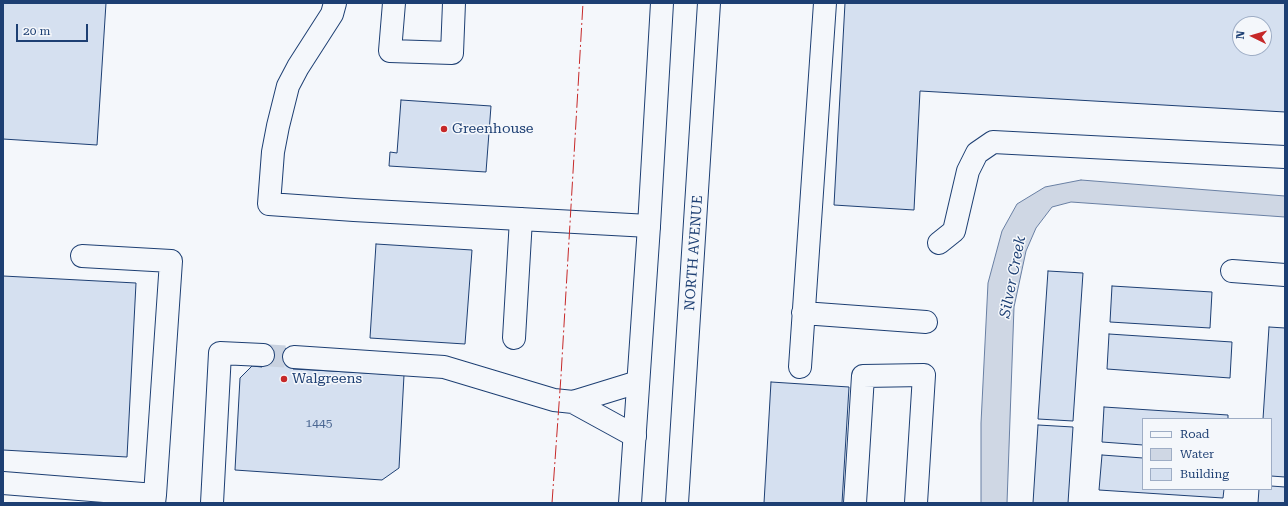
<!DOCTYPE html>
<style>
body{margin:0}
#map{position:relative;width:1288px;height:506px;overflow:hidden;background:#f4f7fb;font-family:"Roboto Serif",serif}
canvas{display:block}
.frame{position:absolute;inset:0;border:4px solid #1d3f73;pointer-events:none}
.legend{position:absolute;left:1142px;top:418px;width:130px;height:72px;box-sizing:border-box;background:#f4f7fb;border:1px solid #9eadc5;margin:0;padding:5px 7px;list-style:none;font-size:12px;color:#1d3f73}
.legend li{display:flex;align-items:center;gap:8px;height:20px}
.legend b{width:20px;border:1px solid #9eadc5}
.north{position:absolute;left:1232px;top:16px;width:40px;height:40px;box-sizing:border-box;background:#f4f7fb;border:1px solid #9eadc5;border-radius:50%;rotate:275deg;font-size:11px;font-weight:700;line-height:16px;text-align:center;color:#1d3f73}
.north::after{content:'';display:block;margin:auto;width:14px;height:18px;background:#c62828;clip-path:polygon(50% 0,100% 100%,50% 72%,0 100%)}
.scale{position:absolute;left:16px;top:24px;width:72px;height:18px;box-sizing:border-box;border:2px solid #1d3f73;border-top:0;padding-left:5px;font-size:12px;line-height:14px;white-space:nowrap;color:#1d3f73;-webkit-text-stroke:3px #f4f7fb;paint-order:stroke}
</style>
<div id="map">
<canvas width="1288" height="506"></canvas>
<div class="frame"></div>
<ul class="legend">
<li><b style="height:5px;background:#f4f7fb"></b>Road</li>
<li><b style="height:11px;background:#cfd7e4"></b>Water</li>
<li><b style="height:11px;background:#d5e0f0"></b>Building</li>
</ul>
<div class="north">N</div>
<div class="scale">20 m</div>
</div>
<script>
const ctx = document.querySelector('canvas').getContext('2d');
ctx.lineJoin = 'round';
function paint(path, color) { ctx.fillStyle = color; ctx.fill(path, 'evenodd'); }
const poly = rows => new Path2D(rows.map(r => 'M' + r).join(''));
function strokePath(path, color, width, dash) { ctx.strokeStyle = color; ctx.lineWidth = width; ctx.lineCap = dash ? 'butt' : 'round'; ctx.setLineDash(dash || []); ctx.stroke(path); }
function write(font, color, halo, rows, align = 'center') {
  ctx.font = font + ' "Roboto Serif",serif'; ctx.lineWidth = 3; ctx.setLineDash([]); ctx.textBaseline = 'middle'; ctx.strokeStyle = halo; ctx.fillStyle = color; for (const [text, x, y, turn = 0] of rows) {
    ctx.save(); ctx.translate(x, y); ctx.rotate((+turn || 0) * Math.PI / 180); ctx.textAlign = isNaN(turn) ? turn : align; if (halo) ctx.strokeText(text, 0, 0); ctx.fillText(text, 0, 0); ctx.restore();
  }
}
const water = poly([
 [1081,180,1285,196,1285,217,1071,202,1052,207,1036,228,1026,251,1014,307,1007,503,981,503,981,423,988,283,1002,231,1017,204,1045,187,1081,180]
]);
paint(water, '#cfd7e4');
strokePath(water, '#687fa3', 1);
const building = poly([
 [3,3,106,3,97,145,3,139,3,3],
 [845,3,1285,3,1285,112,920,91,914,210,834,205,845,3],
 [1240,24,1264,24,1264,48,1240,48,1240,24],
 [401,100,491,106,486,172,389,166,390,152,397,153,401,100],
 [376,244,472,250,465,344,370,338,376,244],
 [1048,271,1083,273,1073,421,1038,419,1048,271],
 [3,276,136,283,127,457,3,450,3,276],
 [1112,286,1212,292,1210,328,1110,322,1112,286],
 [1269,327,1285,328,1285,477,1271,476,1271,419,1263,419,1269,327],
 [1109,334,1232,342,1230,378,1107,369,1109,334],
 [263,347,294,349,293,369,404,375,399,468,382,480,235,470,240,378,252,366,262,367,263,347],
 [771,382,849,387,842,503,764,503,771,382],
 [1104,407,1228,415,1228,419,1143,419,1143,445,1102,442,1104,407],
 [1038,425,1073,427,1068,503,1033,503,1038,425],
 [1102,455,1143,458,1143,489,1224,489,1223,498,1099,490,1102,455],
 [1271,486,1285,487,1285,503,1258,503,1259,489,1271,489,1271,486]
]);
paint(building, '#d5e0f0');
strokePath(building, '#1d3f73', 1);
strokePath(poly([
 [263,355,294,357]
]), '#c9d2e0', 22, [22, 11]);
const minor = poly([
 [335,3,332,14,298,67,288,86,278,126,273,152,269,204,354,210,649,226],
 [394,3,390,51,452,53,454,3],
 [939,243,954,231,968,171,977,153,993,142,1285,157],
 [82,256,171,261,155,495],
 [1232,271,1285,275],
 [803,313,926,322],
 [514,338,521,219],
 [294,357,444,367,554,400,573,402,635,436],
 [800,367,825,3],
 [573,402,638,382],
 [3,483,155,495,154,503],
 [212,503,220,353,263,355],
 [855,503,863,376,924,375,916,503]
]);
const major = poly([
 [630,503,649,226,662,3],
 [677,503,709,3]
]);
strokePath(minor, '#1d3f73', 24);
strokePath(major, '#1d3f73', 24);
strokePath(minor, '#f4f7fb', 22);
strokePath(major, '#f4f7fb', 22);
strokePath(poly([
 [552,503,561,376,583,3]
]), '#c62828', 1, [14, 3, 2, 3]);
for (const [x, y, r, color] of [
 [444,129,4,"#c62828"],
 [284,379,4,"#c62828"]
]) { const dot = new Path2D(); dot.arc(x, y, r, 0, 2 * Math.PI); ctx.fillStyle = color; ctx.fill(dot); strokePath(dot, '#f4f7fb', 1.5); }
write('12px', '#4b6792', null, [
 ["1445",319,423]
]);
write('14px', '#1d3f73', '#f4f7fb', [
 ["Greenhouse",452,129],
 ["Walgreens",292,379]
], 'left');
write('14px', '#1d3f73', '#f4f7fb', [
 ["NORTH AVENUE",694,253,-86]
]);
write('italic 15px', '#1d3f73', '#f4f7fb', [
 ["Silver Creek",1013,277,-79]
]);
</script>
